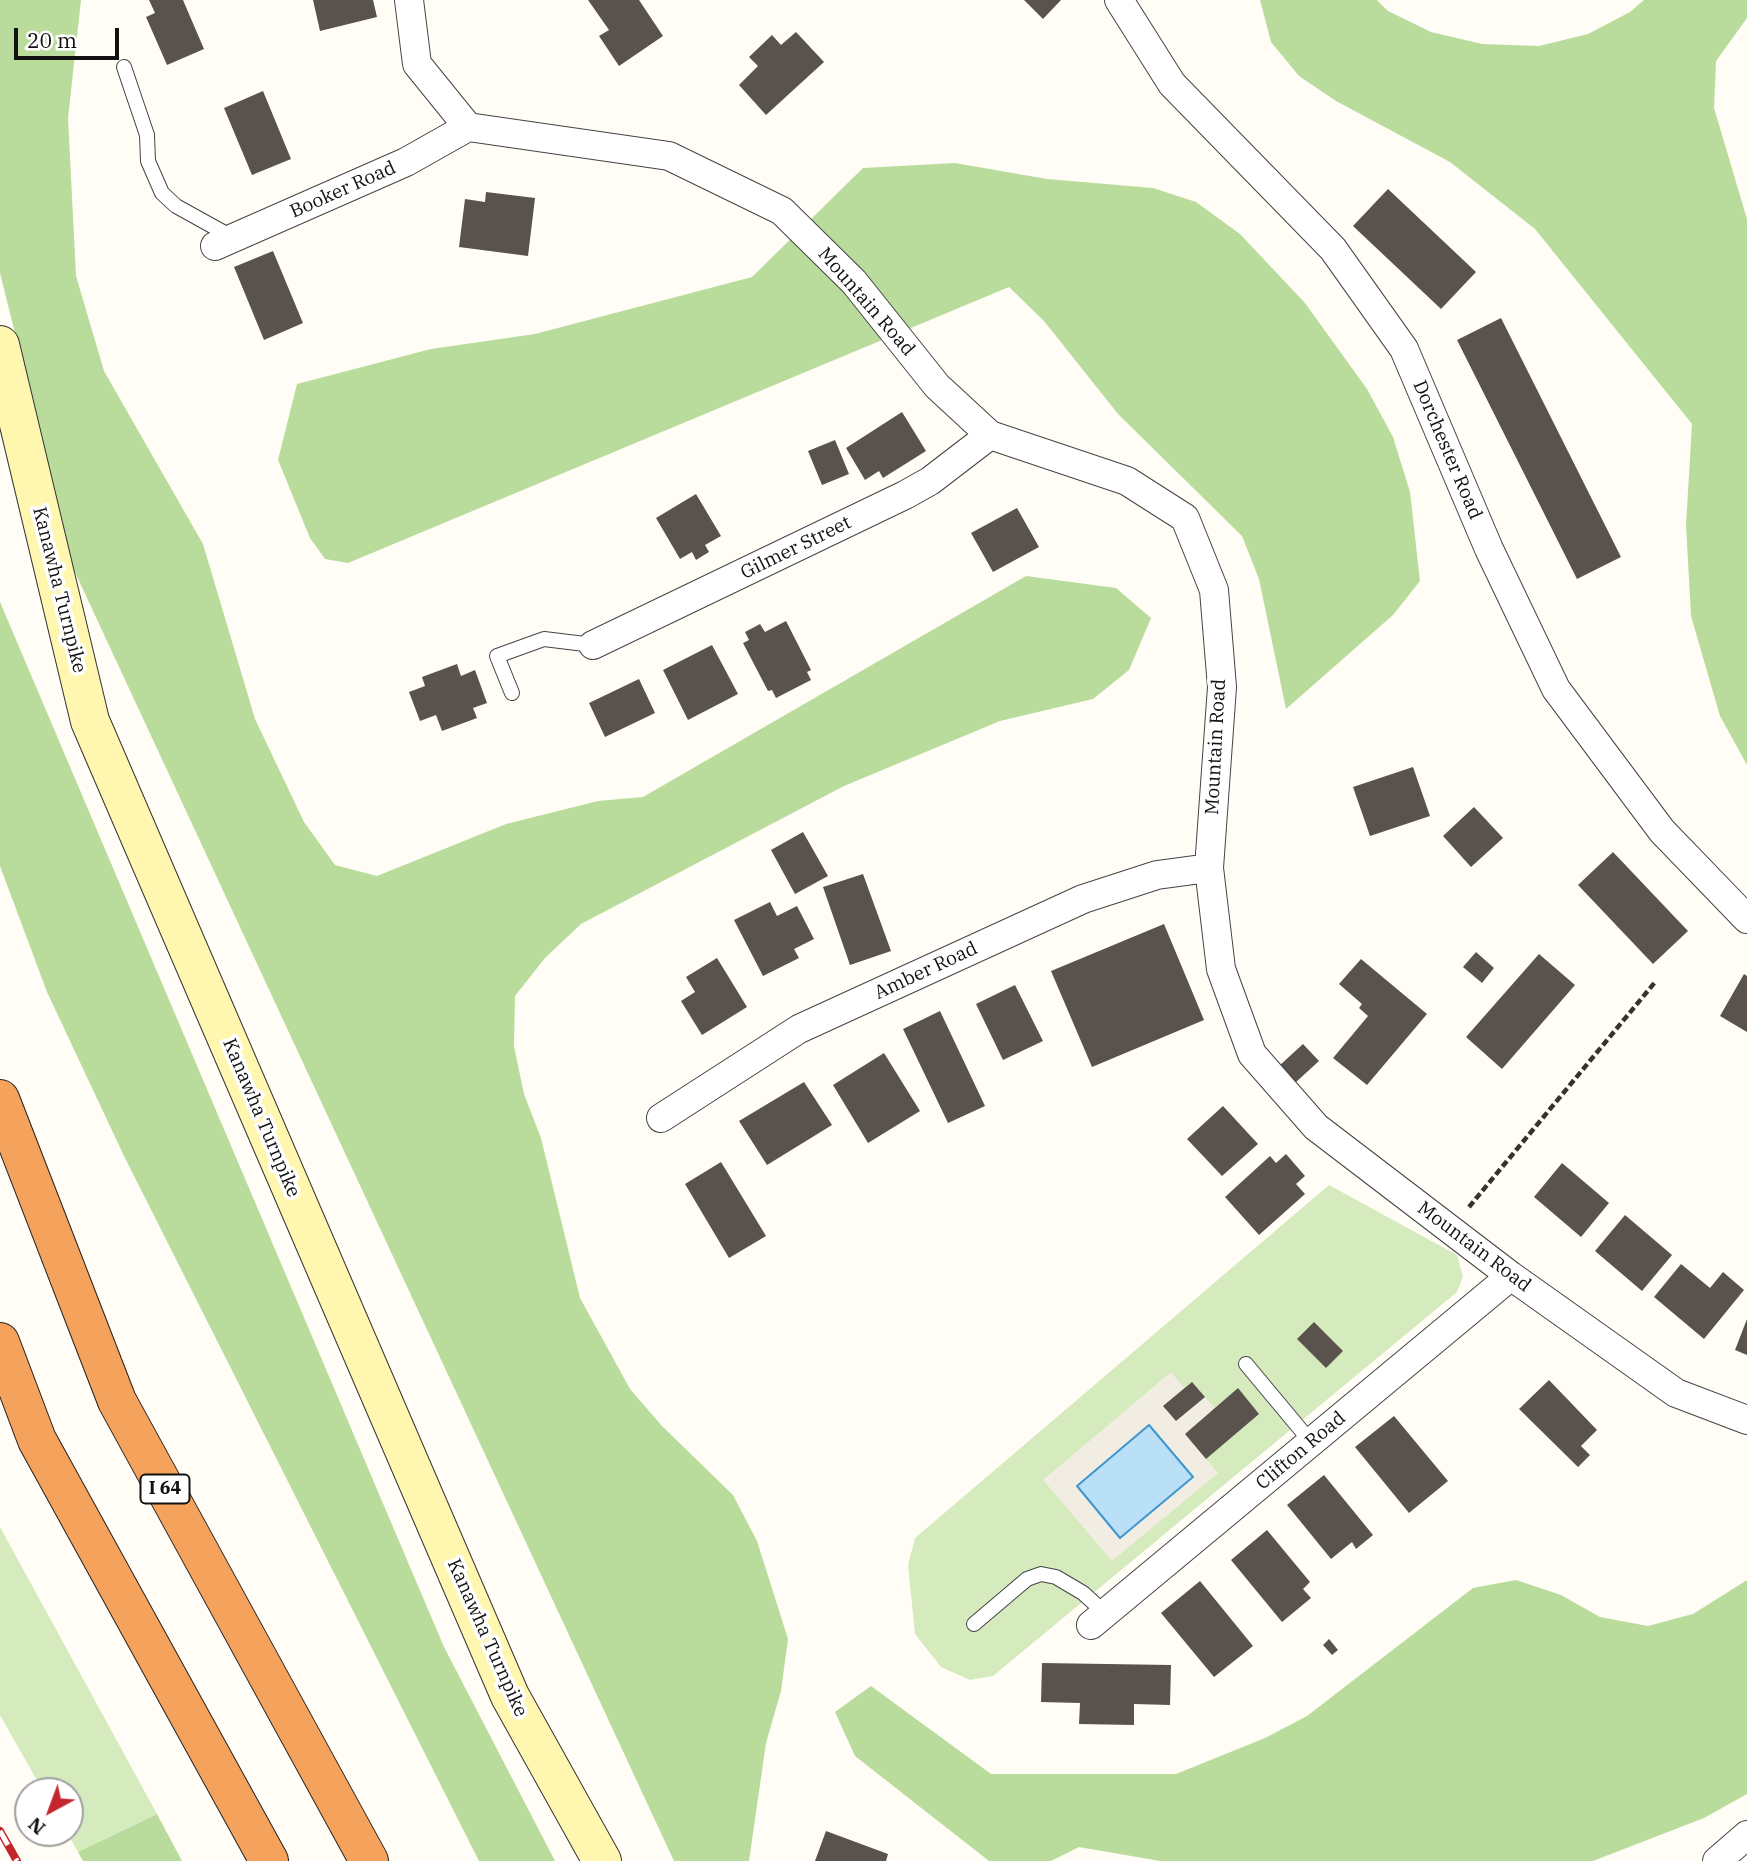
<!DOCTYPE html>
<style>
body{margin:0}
#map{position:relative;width:1747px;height:1861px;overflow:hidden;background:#fffdf5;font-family:"IBM Plex Serif",serif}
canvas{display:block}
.north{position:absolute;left:14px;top:1777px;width:70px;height:70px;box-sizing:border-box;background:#fff;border:2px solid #a0a0a0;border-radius:50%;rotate:221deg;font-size:19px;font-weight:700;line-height:28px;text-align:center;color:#111}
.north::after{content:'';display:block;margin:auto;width:24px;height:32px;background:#c4262e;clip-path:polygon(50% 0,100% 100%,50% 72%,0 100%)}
.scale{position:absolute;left:14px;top:28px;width:105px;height:32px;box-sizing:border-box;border:4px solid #111;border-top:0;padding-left:9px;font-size:21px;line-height:24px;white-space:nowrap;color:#111;-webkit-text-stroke:5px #fff;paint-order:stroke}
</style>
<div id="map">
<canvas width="1747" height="1861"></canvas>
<div class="north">N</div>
<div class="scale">20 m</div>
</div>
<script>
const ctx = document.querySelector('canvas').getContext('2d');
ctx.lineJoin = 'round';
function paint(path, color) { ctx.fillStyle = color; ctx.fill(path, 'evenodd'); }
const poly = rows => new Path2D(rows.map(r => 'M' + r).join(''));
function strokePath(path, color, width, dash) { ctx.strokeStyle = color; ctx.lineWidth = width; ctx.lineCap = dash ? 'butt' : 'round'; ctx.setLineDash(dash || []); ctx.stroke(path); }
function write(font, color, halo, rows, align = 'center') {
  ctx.font = font + ' "IBM Plex Serif",serif'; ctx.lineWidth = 7; ctx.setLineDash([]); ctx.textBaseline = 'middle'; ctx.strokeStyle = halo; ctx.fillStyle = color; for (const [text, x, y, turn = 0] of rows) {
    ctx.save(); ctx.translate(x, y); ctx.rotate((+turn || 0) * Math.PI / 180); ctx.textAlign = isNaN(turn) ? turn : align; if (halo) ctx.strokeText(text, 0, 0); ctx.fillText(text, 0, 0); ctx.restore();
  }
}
paint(poly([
 [1329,1185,1457,1255,1463,1277,1457,1292,993,1676,970,1680,941,1667,915,1634,908,1565,915,1538],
 [0,1527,157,1814,78,1852,67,1833,70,1833,70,1791,43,1791,0,1715]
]), '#d5ebbd');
paint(poly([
 [0,0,81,0,68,118,76,276,104,371,203,544,255,719,304,822,335,865,377,876,506,824,598,801,643,797,1026,576,1116,588,1151,618,1129,670,1093,699,1000,721,844,786,581,924,545,958,515,996,514,1046,524,1094,541,1138,580,1298,630,1389,662,1426,733,1495,757,1541,788,1639,781,1691,766,1743,749,1861,674,1861,74,570,0,273],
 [1260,0,1377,0,1388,11,1431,32,1482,44,1539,46,1588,34,1630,12,1644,0,1747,0,1747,18,1716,61,1714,108,1747,219,1747,765,1720,716,1691,616,1686,525,1692,424,1535,229,1450,162,1336,101,1299,76,1271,42],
 [955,163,1047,179,1153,188,1196,202,1240,234,1305,303,1367,389,1393,437,1410,492,1420,581,1393,615,1286,709,1259,579,1242,536,1118,414,1044,321,1009,287,348,563,325,559,310,538,278,460,297,384,431,349,535,334,752,277,863,168],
 [0,602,444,1647,555,1861,479,1861,124,1156,47,992,0,866],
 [1516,1580,1561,1595,1600,1617,1648,1626,1693,1614,1747,1580,1747,1794,1704,1818,1593,1861,1160,1861,1079,1847,1051,1861,989,1861,855,1756,835,1712,871,1686,991,1774,1176,1774,1265,1738,1307,1716,1473,1588],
 [157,1814,182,1861,83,1861,78,1852]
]), '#b9dc9c');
paint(poly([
 [1171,1372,1184,1388,1163,1406,1176,1421,1205,1397,1215,1408,1185,1434,1218,1473,1112,1561,1043,1480]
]), '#f1ede2');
const water = poly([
 [1149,1425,1193,1477,1120,1538,1077,1486,1149,1425]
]);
paint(water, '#b9e0f7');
strokePath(water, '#3f96cf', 2);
paint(poly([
 [149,0,183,0,204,49,167,65,146,17,155,13],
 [313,0,373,0,377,17,320,31],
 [588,0,639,0,663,36,619,66,599,36,609,30],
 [1024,0,1061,0,1043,19],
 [796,32,824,62,766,115,739,85,758,66,749,57,772,35,781,45],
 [263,91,291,159,252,175,224,108],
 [1388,189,1476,272,1441,309,1353,226],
 [486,192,535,198,528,256,459,247,465,199,485,202],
 [273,251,303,323,264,340,234,267],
 [1501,318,1621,557,1577,579,1457,340],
 [902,412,926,451,883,478,879,471,865,480,846,448],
 [835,440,849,474,822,485,808,451],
 [696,494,721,536,705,545,709,552,696,560,692,552,680,559,656,518],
 [1017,508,1039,547,993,572,971,533],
 [786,621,811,670,807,672,811,680,776,698,772,690,768,691,743,643,749,640,745,632,760,624,765,632],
 [712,645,738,694,688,720,663,670],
 [457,664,461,676,475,670,487,703,473,708,477,718,442,731,436,715,420,721,409,692,425,686,422,677],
 [639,679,655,713,605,737,589,703],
 [1413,767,1430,816,1370,836,1353,787],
 [1474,807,1503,838,1471,867,1443,836],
 [803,832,828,876,795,894,771,850],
 [1613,852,1688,931,1653,964,1578,885],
 [863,874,891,951,850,965,823,887],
 [770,902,777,916,797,906,814,939,794,949,799,958,763,976,734,920],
 [1164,924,1204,1020,1092,1067,1051,971],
 [1476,952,1494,968,1482,983,1463,967],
 [1539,954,1575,985,1502,1069,1466,1037],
 [717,958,747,1007,702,1035,681,1001,695,992,686,977],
 [1361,959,1427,1014,1367,1085,1333,1058,1368,1016,1359,1008,1362,1004,1339,984],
 [1744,974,1747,976,1747,1032,1720,1016],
 [1015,985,1043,1041,1003,1060,976,1004],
 [940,1011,985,1106,948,1123,903,1029],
 [1303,1044,1319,1061,1295,1083,1279,1066],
 [884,1053,920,1111,868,1143,833,1085],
 [804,1082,832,1125,767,1165,739,1121],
 [1223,1106,1258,1144,1222,1176,1187,1139],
 [1286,1154,1305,1176,1296,1184,1305,1194,1259,1235,1225,1197,1270,1156,1276,1163],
 [721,1162,766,1236,729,1258,685,1184],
 [1562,1163,1609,1203,1581,1237,1534,1197],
 [1625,1215,1672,1255,1642,1291,1595,1251],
 [1681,1264,1710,1288,1723,1272,1744,1290,1704,1339,1654,1297],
 [1747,1319,1747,1355,1735,1350],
 [1314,1322,1343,1351,1326,1368,1297,1339],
 [1549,1380,1597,1430,1581,1446,1590,1455,1578,1467,1519,1409],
 [1192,1382,1205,1397,1176,1421,1163,1406],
 [1238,1388,1259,1414,1206,1459,1185,1434],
 [1394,1416,1448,1481,1409,1513,1355,1447],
 [1324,1475,1373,1535,1356,1549,1352,1542,1331,1559,1287,1505],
 [1267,1530,1310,1582,1303,1589,1311,1598,1282,1622,1231,1560],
 [1200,1581,1253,1646,1214,1677,1161,1613],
 [1329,1639,1338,1650,1332,1655,1323,1645],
 [1042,1663,1171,1665,1170,1705,1134,1704,1134,1725,1079,1724,1080,1703,1041,1702],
 [826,1831,888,1854,886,1861,815,1861]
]), '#5a524d');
const service = poly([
 [124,67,147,135,148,161,162,193,176,206,232,237],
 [512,693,497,656,544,639,593,645],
 [1246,1364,1311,1442],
 [974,1624,1027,1579,1041,1574,1056,1577,1083,1593,1105,1613]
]);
const minor = poly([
 [409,0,417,64,468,127,669,156,782,211,854,282,937,386,990,435,1127,481,1185,518,1214,590,1222,687,1209,868,1221,969,1252,1054,1316,1127,1511,1276,1676,1393,1747,1420],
 [1119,0,1172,84,1333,249,1404,349,1489,549,1556,689,1662,831,1747,919],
 [215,246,406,162,468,127],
 [593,645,905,495,930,481,990,435],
 [661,1118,799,1029,1083,899,1157,875,1209,868],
 [1091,1625,1511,1276],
 [1717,1861,1747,1835]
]);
const secondary = poly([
 [0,345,90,721,510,1696,602,1861]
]);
const motorway = poly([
 [0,1099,117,1401,369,1861],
 [0,1342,37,1440,269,1861]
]);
strokePath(service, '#444', 16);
strokePath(minor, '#444', 30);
strokePath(secondary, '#333', 40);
strokePath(motorway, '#222', 40);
strokePath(poly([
 [1469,1207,1656,981]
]), '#333', 4.5, [7, 3.5]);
strokePath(service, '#fff', 14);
strokePath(minor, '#fff', 28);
strokePath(secondary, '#fff6b0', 38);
strokePath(motorway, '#f5a25d', 38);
const rail = poly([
 [0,1831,17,1861]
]);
strokePath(rail, '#c4262e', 8);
strokePath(rail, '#fff', 5, [16]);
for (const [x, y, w] of [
 [165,1489,49]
]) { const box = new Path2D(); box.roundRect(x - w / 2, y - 14.5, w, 29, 5); ctx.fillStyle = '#fff'; ctx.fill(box); strokePath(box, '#111', 2); }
write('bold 18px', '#111', null, [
 ["I 64",165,1489]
]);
write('19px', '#111', '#fff', [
 ["Booker Road",343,190,-24],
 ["Mountain Road",866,302,49],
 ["Dorchester Road",1447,450,67],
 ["Gilmer Street",796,548,-26],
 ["Kanawha Turnpike",59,590,76],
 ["Mountain Road",1216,747,-87],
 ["Amber Road",926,971,-25],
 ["Kanawha Turnpike",261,1118,67],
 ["Mountain Road",1474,1247,37],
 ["Clifton Road",1301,1451,-40],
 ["Kanawha Turnpike",487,1638,66]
]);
</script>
